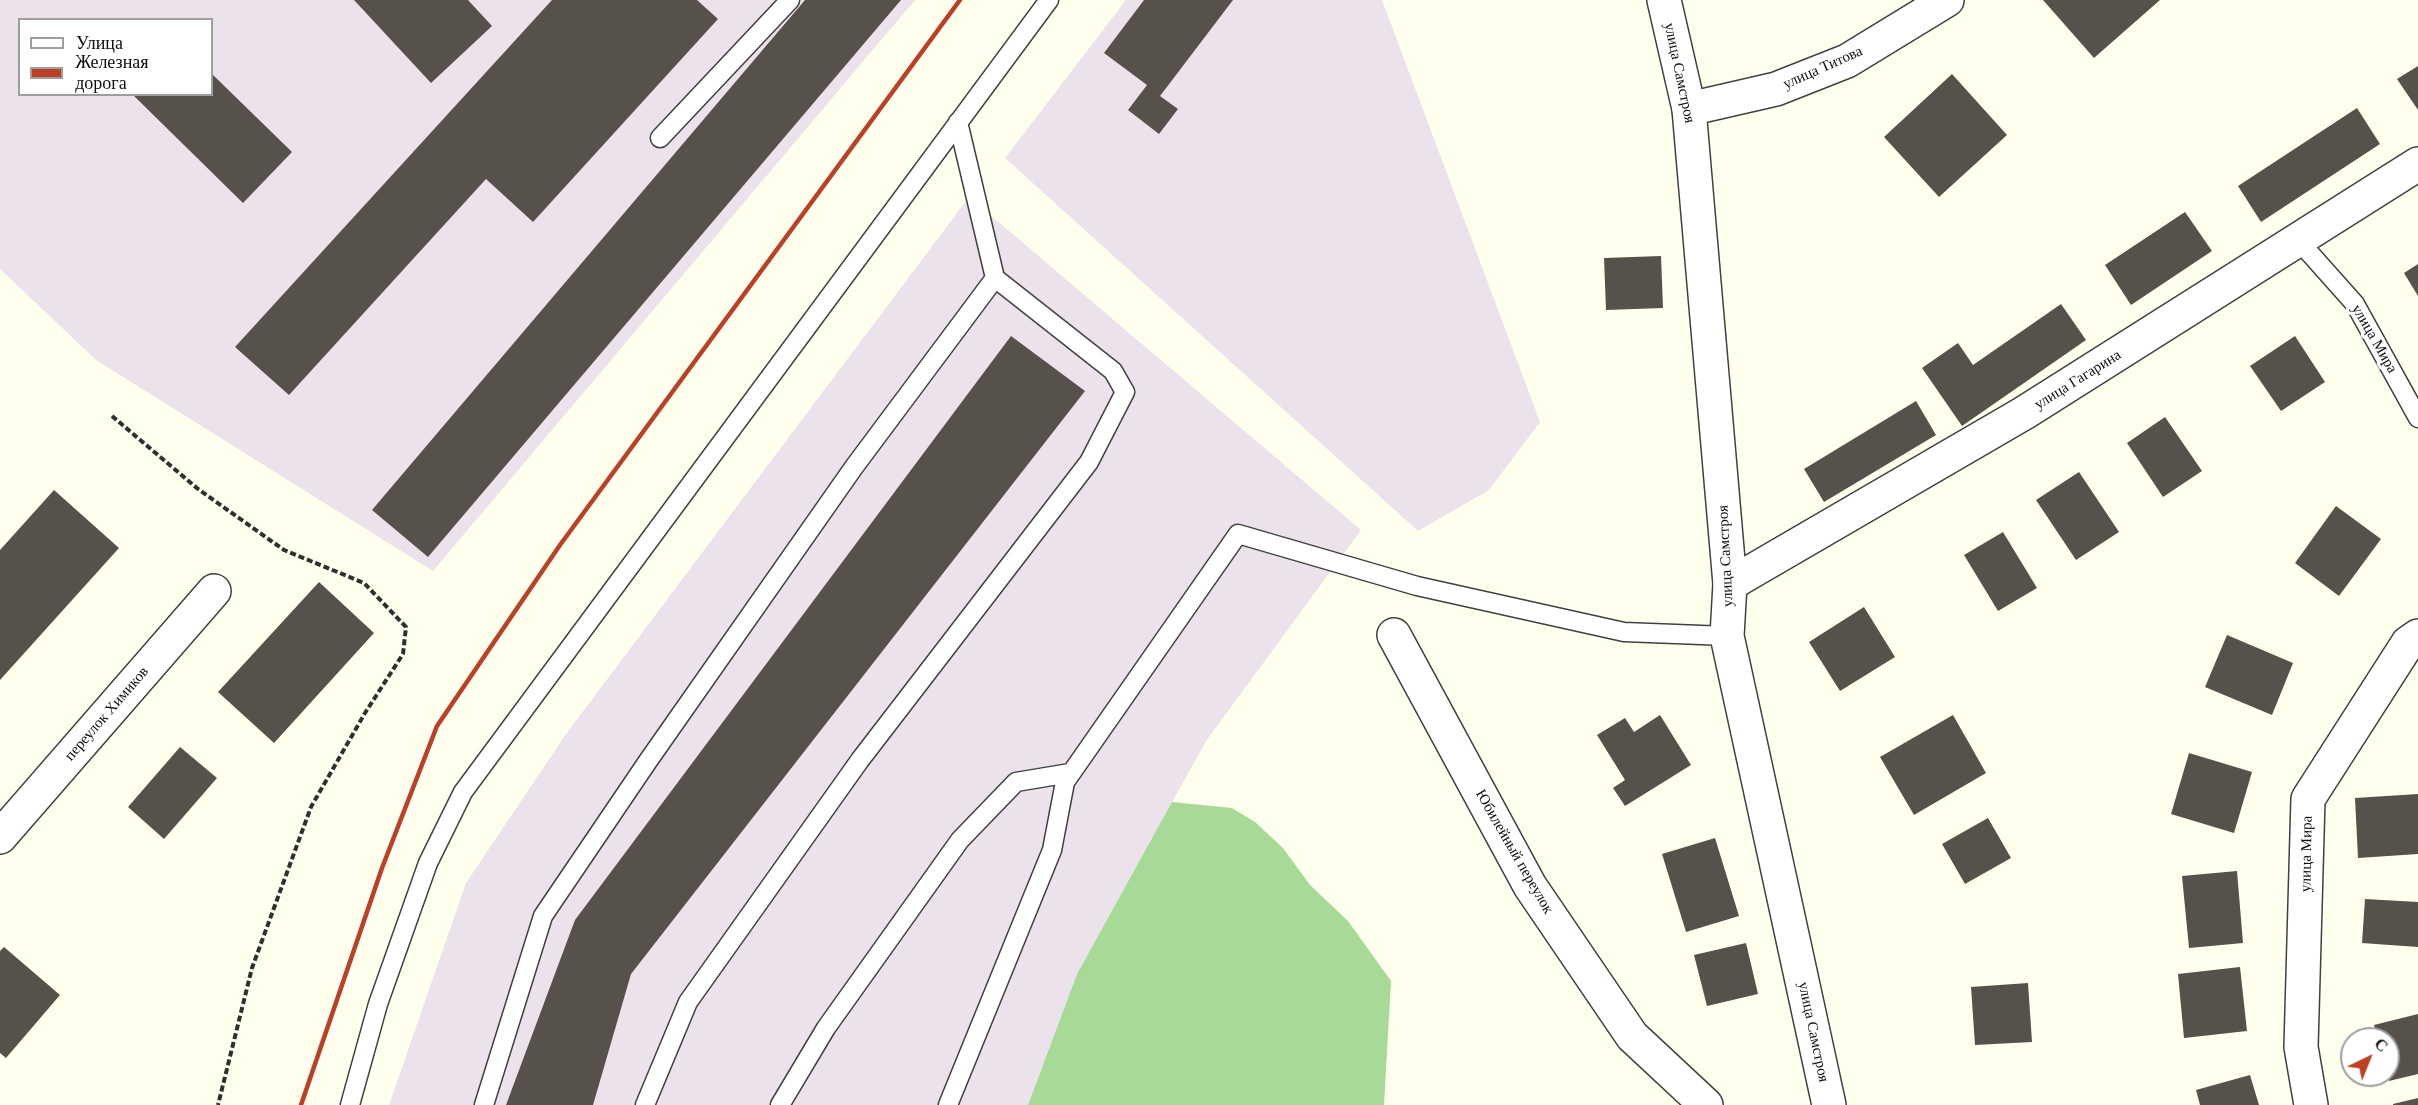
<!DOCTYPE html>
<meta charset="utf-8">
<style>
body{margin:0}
#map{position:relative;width:2418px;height:1105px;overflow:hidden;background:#ffe;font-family:"Times New Roman",serif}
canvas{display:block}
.legend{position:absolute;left:18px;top:18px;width:195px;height:78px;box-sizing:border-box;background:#fff;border:2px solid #9e9e9e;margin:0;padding:8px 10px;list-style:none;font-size:18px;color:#0d0d0d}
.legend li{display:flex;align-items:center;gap:12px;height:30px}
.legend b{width:30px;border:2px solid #9e9e9e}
.north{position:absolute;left:2340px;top:1027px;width:60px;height:60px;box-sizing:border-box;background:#fff;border:2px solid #9e9e9e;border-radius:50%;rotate:43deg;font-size:16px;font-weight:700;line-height:24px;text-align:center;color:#0d0d0d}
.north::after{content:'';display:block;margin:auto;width:21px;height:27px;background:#bd3f26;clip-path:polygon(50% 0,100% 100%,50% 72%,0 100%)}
</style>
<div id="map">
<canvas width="2418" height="1105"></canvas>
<ul class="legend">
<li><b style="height:8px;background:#fff"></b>Улица</li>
<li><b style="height:8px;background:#bd3f26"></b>Железная дорога</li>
</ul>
<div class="north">С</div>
</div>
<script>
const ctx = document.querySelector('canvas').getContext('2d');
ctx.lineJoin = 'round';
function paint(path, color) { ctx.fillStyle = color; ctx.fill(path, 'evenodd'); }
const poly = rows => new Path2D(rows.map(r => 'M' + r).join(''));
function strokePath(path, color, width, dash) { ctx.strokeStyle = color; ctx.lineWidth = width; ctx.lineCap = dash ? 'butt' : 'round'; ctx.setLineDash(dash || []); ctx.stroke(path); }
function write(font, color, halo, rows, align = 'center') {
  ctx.font = font + ' "Times New Roman",serif'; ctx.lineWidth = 6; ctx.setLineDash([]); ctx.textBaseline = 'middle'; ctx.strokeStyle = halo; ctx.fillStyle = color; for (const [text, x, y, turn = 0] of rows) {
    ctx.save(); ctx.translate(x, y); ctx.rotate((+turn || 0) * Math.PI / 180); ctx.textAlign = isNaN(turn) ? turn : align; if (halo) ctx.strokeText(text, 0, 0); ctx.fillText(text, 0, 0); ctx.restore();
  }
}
paint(poly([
 [0,0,915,0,433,571,96,360,0,269],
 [20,20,212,20,212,94,20,94],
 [1126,0,1382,0,1540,422,1489,490,1418,531,1005,158],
 [969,197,1361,530,1206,741,1077,974,1028,1105,389,1105,466,883,566,734]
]), '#ece2eb');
paint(poly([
 [1172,802,1232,808,1255,822,1283,848,1310,885,1348,921,1391,981,1384,1105,1028,1105,1077,974]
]), '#a7da97');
paint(poly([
 [354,0,468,0,492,26,431,83],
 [552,0,697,0,718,19,533,222,486,179,289,395,235,347],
 [805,0,901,0,428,557,372,510],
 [1144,0,1233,0,1160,96,1178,109,1159,134,1128,110,1147,85,1104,53],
 [2043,0,2160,0,2094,58],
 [2418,66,2418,110,2397,79],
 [212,74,292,152,243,203,132,94,212,94],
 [1952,74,2007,135,1939,197,1884,137],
 [2357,108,2380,144,2261,222,2238,186],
 [2185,212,2212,251,2131,305,2105,265],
 [1661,256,1663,308,1606,310,1604,258],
 [2418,264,2418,296,2404,273],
 [2061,304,2086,340,1962,426,1922,368,1958,343,1973,365],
 [1011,336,1085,391,631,974,593,1105,506,1105,575,920],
 [2295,336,2325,382,2281,411,2250,366],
 [1916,401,1936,435,1824,502,1804,469],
 [2165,417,2202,471,2163,497,2127,443],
 [2079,472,2119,532,2076,560,2036,500],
 [54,490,119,548,0,680,0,550],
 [2336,506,2381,539,2339,596,2295,563],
 [2003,532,2037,588,1998,611,1964,555],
 [319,582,374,633,274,743,218,692],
 [1864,607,1895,657,1840,691,1809,642],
 [2227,635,2293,663,2272,715,2205,687],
 [1660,715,1691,765,1625,806,1613,788,1625,780,1597,735,1625,718,1634,732],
 [1953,715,1986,773,1914,815,1880,757],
 [180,747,217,778,164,839,128,807],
 [2189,753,2252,772,2234,833,2171,814],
 [2418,794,2418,854,2358,858,2355,798],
 [1988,818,2011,858,1965,884,1942,844],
 [1715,838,1739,916,1686,932,1662,854],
 [2237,871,2243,943,2189,948,2182,876],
 [2365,899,2418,902,2418,947,2362,943],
 [1746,943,1758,994,1707,1006,1694,955],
 [4,947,60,995,6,1058,0,1053,0,951],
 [2240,967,2247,1031,2184,1038,2178,974],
 [2028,983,2032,1042,1975,1045,1971,987],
 [2418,1014,2418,1074,2389,1081,2388,1039,2378,1039,2374,1025],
 [2250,1075,2259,1105,2200,1105,2196,1090],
 [2418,1098,2418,1105,2393,1105,2393,1104]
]), '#56514a');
const service = poly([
 [660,138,790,0],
 [2298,240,2355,304,2418,418],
 [350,1105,378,1004,428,863,463,792,1049,0],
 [484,1105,543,916,648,761,854,467,995,278],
 [645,1105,688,1002,860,760,1089,462,1125,392,1113,371,995,278,958,122],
 [780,1105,826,1028,960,840,1016,782,1070,773],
 [948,1105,1052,850,1065,782,1238,534,1417,586,1624,632,1727,636]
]);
const minor = poly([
 [1689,109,1776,89,1847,61,1947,0],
 [1730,584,2024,413,2418,164],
 [1394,635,1530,886,1632,1036,1706,1105],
 [0,837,214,591],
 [2311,1105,2301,1047,2308,799,2408,643,2418,636]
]);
const tertiary = poly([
 [1664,0,1689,109,1730,584,1727,636,1829,1105]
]);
strokePath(service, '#404040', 21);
strokePath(minor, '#404040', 36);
strokePath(tertiary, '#404040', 36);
strokePath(poly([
 [112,416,198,489,284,550,364,583,406,627,403,654,365,713,311,807,252,968,218,1105]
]), '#2f2f2f', 4, [6, 3]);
strokePath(service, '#fff', 18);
strokePath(minor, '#fff', 33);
strokePath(tertiary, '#fff', 33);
strokePath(poly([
 [301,1105,382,868,437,726,560,545,960,0]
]), '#bd3f26', 4.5);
write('15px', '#0d0d0d', '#fff', [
 ["улица Титова",1823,68,-24],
 ["улица Самстроя",1679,73,78],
 ["улица Мира",2374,339,60],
 ["улица Гагарина",2078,380,-32],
 ["улица Самстроя",1726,556,-93],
 ["переулок Химиков",107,714,-49],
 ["Юбилейный переулок",1514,852,60],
 ["улица Мира",2307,854,-89],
 ["улица Самстроя",1813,1032,78]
]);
</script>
